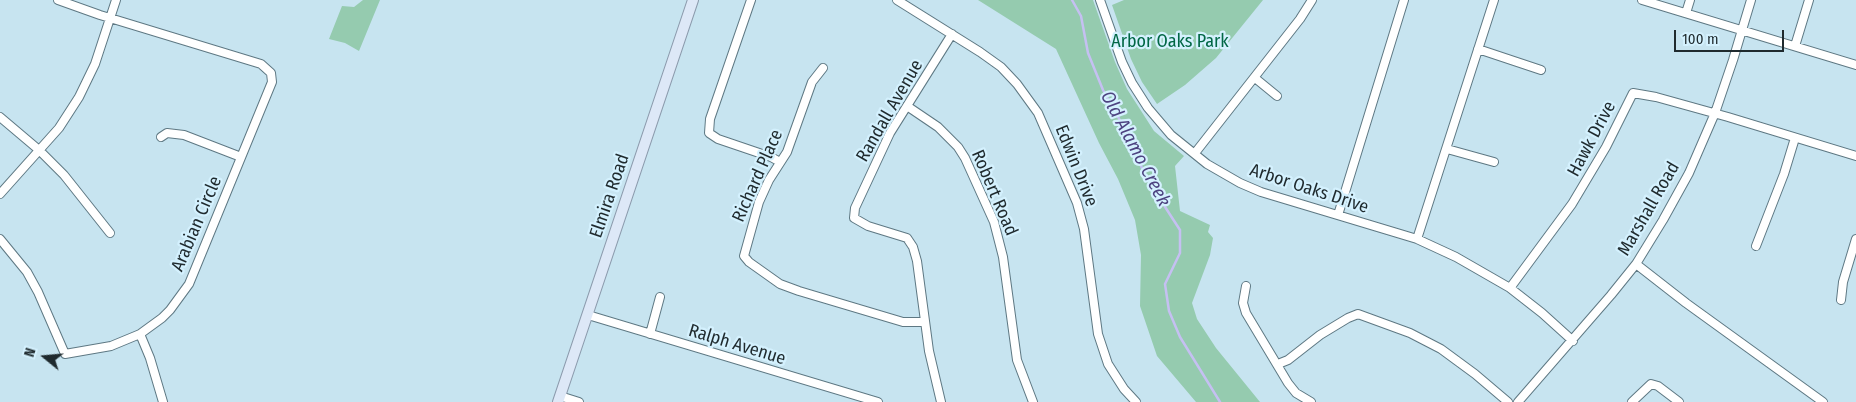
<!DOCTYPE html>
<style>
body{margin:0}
#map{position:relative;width:1856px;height:402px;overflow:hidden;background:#c7e4f0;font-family:"Fira Sans Condensed",sans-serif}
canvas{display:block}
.north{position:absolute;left:20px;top:332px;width:50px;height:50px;-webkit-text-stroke:4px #d4f1fe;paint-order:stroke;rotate:287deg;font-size:14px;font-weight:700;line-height:20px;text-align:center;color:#1f2a2e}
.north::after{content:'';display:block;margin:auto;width:18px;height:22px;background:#1f2a2e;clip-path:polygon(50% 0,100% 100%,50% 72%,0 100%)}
.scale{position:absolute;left:1674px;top:30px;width:110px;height:22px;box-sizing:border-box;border:2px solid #1f2a2e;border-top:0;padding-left:6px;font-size:15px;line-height:18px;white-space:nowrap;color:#1f2a2e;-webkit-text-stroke:4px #d4f1fe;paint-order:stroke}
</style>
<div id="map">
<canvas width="1856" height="402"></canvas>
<div class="north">N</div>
<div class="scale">100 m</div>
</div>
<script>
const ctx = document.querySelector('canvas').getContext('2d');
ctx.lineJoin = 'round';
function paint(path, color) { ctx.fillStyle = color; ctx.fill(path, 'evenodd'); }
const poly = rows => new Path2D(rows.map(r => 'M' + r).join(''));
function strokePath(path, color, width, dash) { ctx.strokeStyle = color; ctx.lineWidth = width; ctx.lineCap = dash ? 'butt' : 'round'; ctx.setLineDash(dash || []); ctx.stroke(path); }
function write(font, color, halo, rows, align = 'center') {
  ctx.font = font + ' "Fira Sans Condensed",sans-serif'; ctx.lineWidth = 4.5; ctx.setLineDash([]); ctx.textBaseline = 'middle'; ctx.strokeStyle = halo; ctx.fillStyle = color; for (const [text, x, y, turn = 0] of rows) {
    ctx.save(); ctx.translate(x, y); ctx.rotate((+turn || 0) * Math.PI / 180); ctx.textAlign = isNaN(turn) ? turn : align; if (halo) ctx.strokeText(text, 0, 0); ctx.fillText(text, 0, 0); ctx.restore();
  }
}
paint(poly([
 [363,0,380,0,359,51,345,43,329,39,342,6,354,7],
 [978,0,1093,0,1115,62,1127,89,1154,131,1184,156,1175,166,1180,211,1210,225,1208,232,1213,238,1210,255,1192,303,1197,319,1216,348,1260,402,1196,402,1157,356,1140,306,1141,255,1135,220,1118,179,1099,143,1056,49],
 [1124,0,1263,0,1216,58,1185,85,1157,104,1142,82,1131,59,1112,5]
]), '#95cbaf');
strokePath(poly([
 [1072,0,1081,16,1088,53,1103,90,1131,140,1145,176,1180,230,1180,253,1165,284,1169,311,1180,337,1220,402]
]), '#c5c0f2', 2.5);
const minor = poly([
 [751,0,710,119,709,133,718,139,771,157,780,162],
 [897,0,980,52,1001,67,1017,84,1038,113,1077,203,1084,229,1098,334,1108,364,1124,389,1136,402],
 [1100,0,1122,62,1132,83,1148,108,1171,135,1207,164,1240,183,1261,192,1417,239,1456,257,1510,288,1542,313,1573,341],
 [1642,0,1856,65],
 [1686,13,1690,0],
 [1795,46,1809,0],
 [1478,49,1541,70],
 [823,68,812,82,787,152,769,180,759,202,744,256,749,262,780,284,799,291,903,322,925,322],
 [1255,78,1277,96],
 [907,106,938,127,958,147,965,158,994,222,1003,257,1017,360,1033,402],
 [0,117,39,150,64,175,110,233],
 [161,137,167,133,184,135,241,157],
 [1447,149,1494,162],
 [1195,153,1300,19,1312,0],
 [0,194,59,128,79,97,95,64,116,0],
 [1338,215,1404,0],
 [0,239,27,272,38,292,65,354,111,346,140,334,162,318,170,310,189,284,272,82,271,73,261,64,100,15,58,0],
 [1417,239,1494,0],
 [1756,246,1784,174,1795,138],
 [1636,264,1686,303,1823,402],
 [1246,286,1243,303,1246,313,1288,383,1296,393,1311,402],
 [1510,288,1572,204,1606,147,1633,93,1656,97,1728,117,1856,156],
 [1841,300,1843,282,1856,239],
 [588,315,878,402],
 [140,334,150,358,163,402],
 [650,334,660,297],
 [1278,364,1288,360,1320,335,1348,318,1358,314,1410,333,1441,349,1475,374,1508,402],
 [560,396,579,402],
 [941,402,929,351,917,261,913,247,907,238,868,226,854,218,855,208,890,133,952,34],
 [1518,402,1611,295,1636,264,1663,220,1689,173,1715,113,1733,60,1751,0],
 [1632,402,1651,384,1658,386,1679,402]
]);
const major = poly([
 [558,402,693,0]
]);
strokePath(minor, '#5e7883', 10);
strokePath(major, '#8c9bad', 12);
strokePath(minor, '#fff', 8);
strokePath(major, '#dde8f7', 10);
write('18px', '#016745', '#d4f1fe', [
 ["Arbor Oaks Park",1170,42]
]);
write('18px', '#1f2a2e', '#d4f1fe', [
 ["Randall Avenue",890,111,-60],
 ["Hawk Drive",1592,139,-62],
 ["Edwin Drive",1076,166,68],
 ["Richard Place",758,176,-66],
 ["Arbor Oaks Drive",1309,189,18],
 ["Robert Road",994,193,67],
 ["Elmira Road",610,196,-71],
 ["Marshall Road",1649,209,-60],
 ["Arabian Circle",197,224,-67],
 ["Ralph Avenue",737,345,17]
]);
write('italic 19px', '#4d4380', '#d4f1fe', [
 ["Old Alamo Creek",1135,149,62]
]);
</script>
